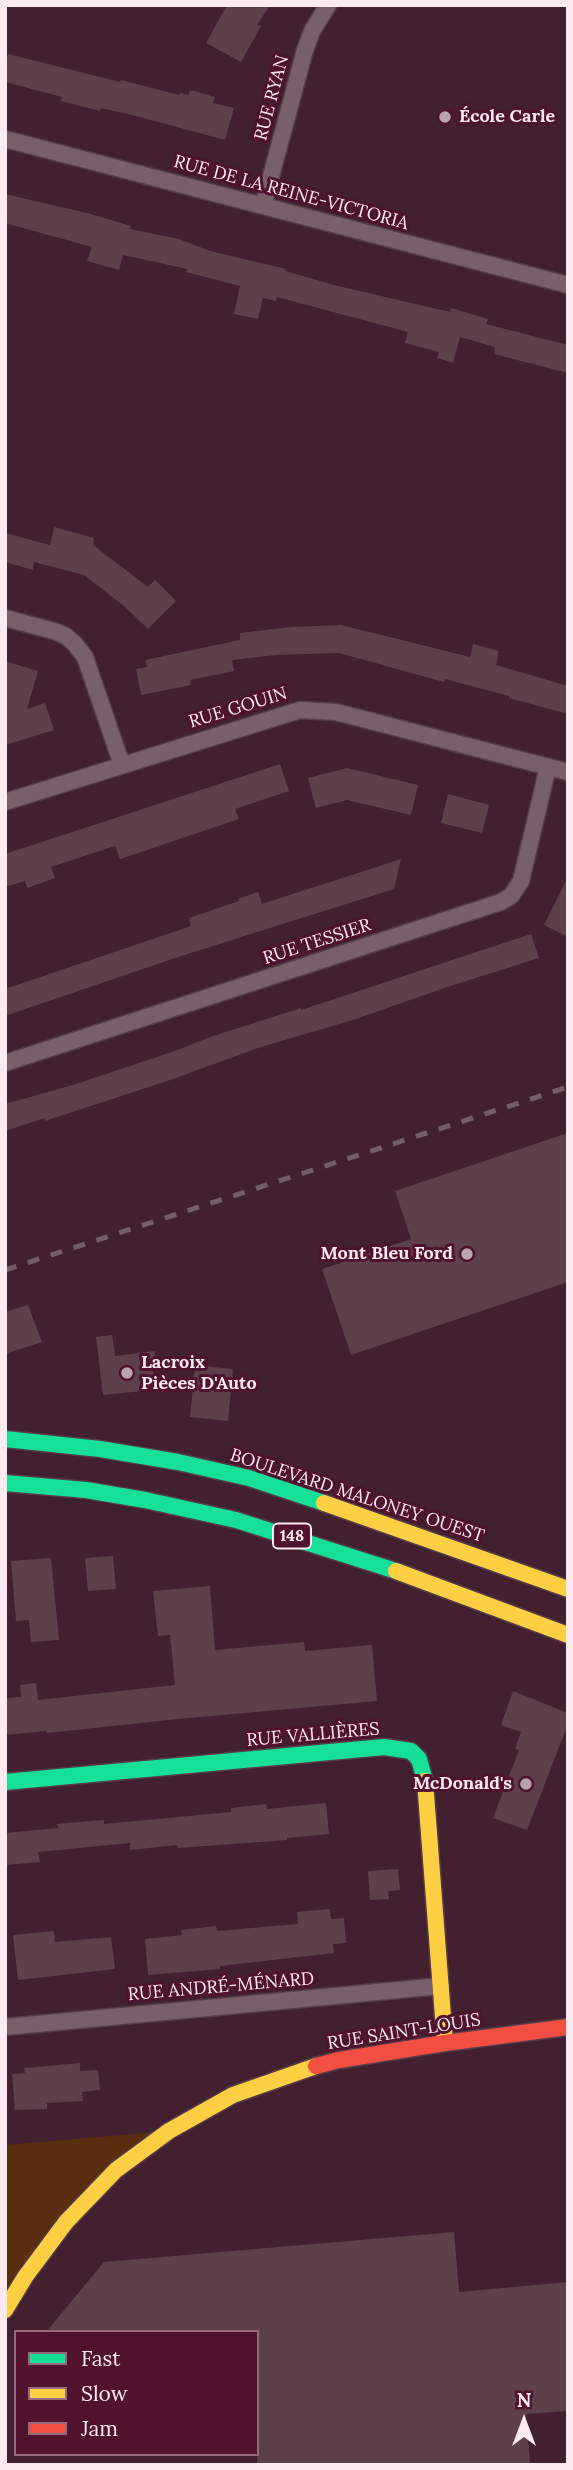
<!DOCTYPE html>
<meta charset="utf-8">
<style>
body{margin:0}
#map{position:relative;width:573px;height:2470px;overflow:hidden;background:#422030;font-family:Lora,serif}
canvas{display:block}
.frame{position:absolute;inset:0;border:7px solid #fbebf0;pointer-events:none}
.legend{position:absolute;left:14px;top:2330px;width:245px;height:126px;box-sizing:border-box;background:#50122f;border:2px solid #94697c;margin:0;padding:9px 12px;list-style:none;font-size:21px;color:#fbebf0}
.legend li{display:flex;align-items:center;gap:14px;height:35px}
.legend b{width:35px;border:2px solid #94697c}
.north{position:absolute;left:489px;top:2386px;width:70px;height:70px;-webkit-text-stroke:5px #50122f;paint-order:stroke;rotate:0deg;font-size:19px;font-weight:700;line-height:28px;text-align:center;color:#fbebf0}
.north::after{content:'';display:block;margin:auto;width:24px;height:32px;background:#fbebf0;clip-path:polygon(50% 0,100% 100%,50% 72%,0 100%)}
</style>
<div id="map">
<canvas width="573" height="2470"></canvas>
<div class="frame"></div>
<ul class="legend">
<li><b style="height:9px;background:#16e098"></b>Fast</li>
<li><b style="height:9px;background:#ffcf43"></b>Slow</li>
<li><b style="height:9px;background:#f24e42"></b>Jam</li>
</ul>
<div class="north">N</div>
</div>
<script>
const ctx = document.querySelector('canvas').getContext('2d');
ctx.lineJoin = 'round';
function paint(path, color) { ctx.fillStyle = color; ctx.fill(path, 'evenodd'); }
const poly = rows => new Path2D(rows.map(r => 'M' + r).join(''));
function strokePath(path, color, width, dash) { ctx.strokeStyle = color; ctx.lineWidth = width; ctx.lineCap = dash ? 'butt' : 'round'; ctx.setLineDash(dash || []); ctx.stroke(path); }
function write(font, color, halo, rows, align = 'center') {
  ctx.font = font + ' Lora,serif'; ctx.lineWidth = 6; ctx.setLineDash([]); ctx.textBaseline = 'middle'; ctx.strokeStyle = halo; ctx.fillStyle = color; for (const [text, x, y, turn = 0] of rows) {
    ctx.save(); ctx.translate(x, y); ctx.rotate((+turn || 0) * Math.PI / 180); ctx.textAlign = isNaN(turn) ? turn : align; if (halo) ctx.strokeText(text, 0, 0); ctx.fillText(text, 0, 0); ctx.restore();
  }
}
paint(poly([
 [169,2131,140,2150,5,2310,5,2145]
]), '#592e0e');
paint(poly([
 [227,5,270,5,257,25,261,26,241,62,206,43],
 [8,54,120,82,121,80,179,95,180,93,189,95,190,90,215,97,213,103,234,108,225,140,140,117,101,108,100,111,61,101,62,97,5,82,5,65],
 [5,194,87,213,131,226,130,229,179,239,210,251,286,269,285,271,338,286,450,312,451,308,488,319,486,324,568,345,568,373,494,354,495,347,460,337,453,363,437,358,439,352,405,343,408,332,277,297,276,301,263,298,258,319,234,314,240,286,186,272,187,269,123,255,119,270,87,261,92,247,5,223],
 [54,527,94,538,93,545,148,587,155,580,176,601,148,629,124,606,84,575,34,562,33,570,5,562,5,533,50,545],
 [341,625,470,657,473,644,499,651,496,665,568,686,568,714,509,698,509,696,445,679,444,682,339,653,276,655,232,660,234,671,190,680,191,685,141,695,136,669,147,667,145,660,240,640,240,633,291,627],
 [5,661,38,671,27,709,45,703,54,730,5,745],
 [280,764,289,791,235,809,239,819,120,859,115,846,51,867,55,878,27,888,25,881,5,887,5,854],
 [347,768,418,785,411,815,347,800,316,808,308,778],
 [448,794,489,805,482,833,441,823],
 [401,859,394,889,178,957,5,1016,5,989,191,926,189,918,239,901,238,899,258,892,262,904],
 [568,877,568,937,544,925],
 [531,934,539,958,447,987,356,1019,258,1048,173,1079,45,1121,45,1118,5,1131,5,1104,73,1085,175,1051,210,1037,301,1008,301,1010],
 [568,1133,568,1282,351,1355,322,1269,411,1239,395,1191],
 [28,1305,42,1342,5,1354,5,1312],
 [112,1335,115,1356,155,1351,152,1390,103,1395,96,1337],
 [195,1365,233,1369,228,1421,190,1417],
 [113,1556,116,1589,88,1591,85,1558],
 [51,1558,59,1640,31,1642,29,1620,16,1621,11,1561],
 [210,1586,215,1650,304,1642,305,1651,372,1645,377,1701,178,1719,47,1733,46,1731,5,1735,5,1698,21,1697,20,1685,36,1683,38,1700,175,1685,170,1635,158,1636,153,1591],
 [513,1691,568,1713,568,1724,527,1830,493,1818,519,1750,515,1749,521,1732,501,1725],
 [326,1803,329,1834,287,1838,287,1840,178,1848,177,1845,130,1850,130,1843,38,1852,40,1862,5,1865,5,1833,58,1828,57,1824,104,1820,104,1824,231,1812,231,1808,266,1804,267,1809],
 [398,1869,400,1890,388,1891,389,1899,370,1900,368,1871],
 [330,1909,331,1919,344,1918,346,1943,333,1944,334,1953,220,1966,220,1969,148,1975,145,1939,182,1935,181,1930,216,1926,217,1931,298,1924,297,1912],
 [54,1931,55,1942,111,1937,115,1969,18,1980,13,1935],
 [80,2063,80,2071,98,2070,100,2090,82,2092,83,2101,47,2103,47,2109,15,2110,12,2074,25,2073,24,2068],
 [454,2232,459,2292,568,2282,568,2411,526,2414,530,2465,257,2465,257,2332,46,2332,104,2262]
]), '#5d4049');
const street = poly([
 [5,139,568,285],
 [263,206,305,50,312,31,328,5],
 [5,618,54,631,66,636,75,644,85,657,122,765],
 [5,802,300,710,336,712,568,772],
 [5,1063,501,902,511,896,521,881,548,767],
 [5,2027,441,1986]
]);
const fast = poly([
 [5,1439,100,1449,178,1462,249,1478,324,1503],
 [5,1483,86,1490,145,1500,236,1520,396,1571],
 [5,1782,384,1747,411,1751,419,1759,425,1781]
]);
const slow = poly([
 [324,1503,568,1589],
 [396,1571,568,1635],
 [425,1781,445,2043],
 [5,2310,25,2277,66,2222,116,2170,169,2131,233,2095,316,2066]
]);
const jam = poly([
 [316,2066,339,2060,445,2043,568,2027]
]);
strokePath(street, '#543d48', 19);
strokePath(fast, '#543d48', 19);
strokePath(slow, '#543d48', 19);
strokePath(jam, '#543d48', 19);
strokePath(street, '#795f6a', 16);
strokePath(fast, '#16e098', 16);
strokePath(slow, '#ffcf43', 16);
strokePath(jam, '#f24e42', 16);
strokePath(poly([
 [5,1270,568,1087]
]), '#755d67', 5, [12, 12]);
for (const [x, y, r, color] of [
 [445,117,7,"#baa4ad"],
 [467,1254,7,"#baa4ad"],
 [127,1373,7,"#baa4ad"],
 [526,1784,7,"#baa4ad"]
]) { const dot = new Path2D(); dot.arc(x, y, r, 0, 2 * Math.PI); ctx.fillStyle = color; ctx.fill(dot); strokePath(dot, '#50122f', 2.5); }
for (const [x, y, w] of [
 [292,1536,38]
]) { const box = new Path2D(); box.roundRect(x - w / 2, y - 12.5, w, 25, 5); ctx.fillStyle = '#50122f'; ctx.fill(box); strokePath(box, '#fbebf0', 2); }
write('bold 16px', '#fbebf0', null, [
 ["148",292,1536]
]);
write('18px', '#fbebf0', '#50122f', [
 ["RUE RYAN",272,98,-75],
 ["RUE DE LA REINE-VICTORIA",291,193,15],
 ["RUE GOUIN",238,708,-17],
 ["RUE TESSIER",317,942,-18],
 ["BOULEVARD MALONEY OUEST",357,1496,18],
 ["RUE VALLIÈRES",313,1735,-5],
 ["RUE ANDRÉ-MÉNARD",221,1987,-5],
 ["RUE SAINT-LOUIS",404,2032,-9]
]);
write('bold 18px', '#fbebf0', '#50122f', [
 ["École Carle",459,117],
 ["Mont Bleu Ford",453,1254,"right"],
 ["Lacroix",141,1363],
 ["Pièces D'Auto",141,1384],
 ["McDonald's",512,1784,"right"]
], 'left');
</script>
